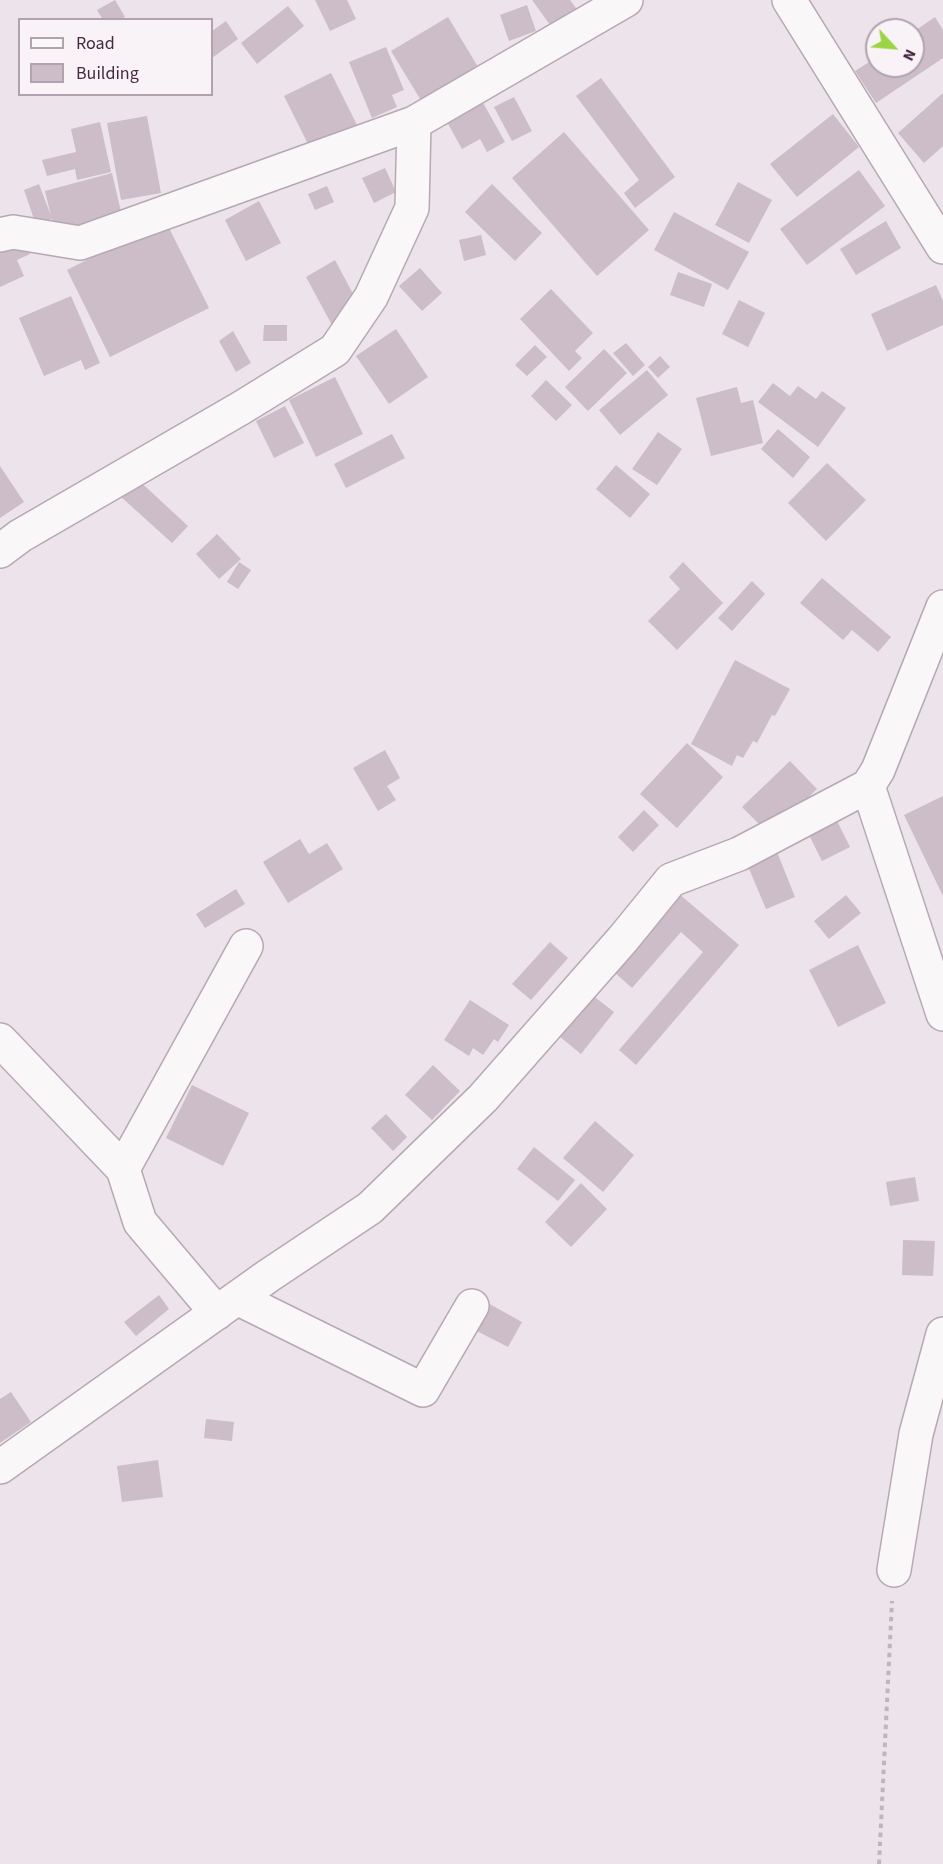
<!DOCTYPE html>
<style>
body{margin:0}
#map{position:relative;width:943px;height:1864px;overflow:hidden;background:#ece3eb;font-family:"Source Sans 3",sans-serif}
canvas{display:block}
.legend{position:absolute;left:18px;top:18px;width:195px;height:78px;box-sizing:border-box;background:#f9f3f8;border:2px solid #b1a3ae;margin:0;padding:8px 10px;list-style:none;font-size:18px;color:#452a40}
.legend li{display:flex;align-items:center;gap:12px;height:30px}
.legend b{width:30px;border:2px solid #b1a3ae}
.north{position:absolute;left:865px;top:18px;width:60px;height:60px;box-sizing:border-box;background:#f9f3f8;border:2px solid #b1a3ae;border-radius:50%;rotate:116deg;font-size:16px;font-weight:700;line-height:24px;text-align:center;color:#452a40}
.north::after{content:'';display:block;margin:auto;width:21px;height:27px;background:#9bd545;clip-path:polygon(50% 0,100% 100%,50% 72%,0 100%)}
</style>
<div id="map">
<canvas width="943" height="1864"></canvas>
<ul class="legend">
<li><b style="height:8px;background:#faf7f9"></b>Road</li>
<li><b style="height:16px;background:#ccbdc9"></b>Building</li>
</ul>
<div class="north">N</div>
</div>
<script>
const ctx = document.querySelector('canvas').getContext('2d');
ctx.lineJoin = 'round';
function paint(path, color) { ctx.fillStyle = color; ctx.fill(path, 'evenodd'); }
const poly = rows => new Path2D(rows.map(r => 'M' + r).join(''));
function strokePath(path, color, width, dash) { ctx.strokeStyle = color; ctx.lineWidth = width; ctx.lineCap = dash ? 'butt' : 'round'; ctx.setLineDash(dash || []); ctx.stroke(path); }
paint(poly([
 [115,0,125,17,120,20,103,20,97,10],
 [315,0,347,0,356,19,330,31],
 [532,0,570,0,578,11,553,29],
 [527,5,536,31,509,41,500,15],
 [288,6,304,26,257,64,241,43],
 [448,17,478,67,422,102,391,51],
 [935,17,943,30,943,58,876,103,855,71,877,57,877,66,913,66,913,32],
 [226,21,238,39,212,58,212,31],
 [386,47,404,90,392,95,397,107,372,118,349,62],
 [331,73,358,127,311,150,284,96],
 [601,78,675,177,635,208,624,193,639,180,576,96],
 [943,93,943,146,924,163,898,133],
 [514,97,532,131,512,141,494,107],
 [482,101,505,142,487,152,480,139,462,149,442,113],
 [833,114,859,147,797,197,770,164],
 [147,116,161,193,121,200,107,123],
 [100,122,111,172,77,180,75,169,47,176,42,160,76,152,71,129],
 [564,132,649,230,597,276,512,178],
 [385,168,396,192,374,203,362,178],
 [859,170,885,206,807,265,780,229],
 [112,173,122,216,55,233,52,219,36,225,24,190,39,184,51,216,45,191],
 [738,182,772,200,749,243,715,225],
 [492,184,542,233,515,261,465,212],
 [327,186,334,202,315,210,308,194],
 [259,201,281,243,246,261,225,220],
 [674,212,749,252,728,290,654,250],
 [165,220,209,308,110,357,67,270],
 [886,221,901,248,856,275,840,249],
 [481,235,486,255,464,261,459,240],
 [22,238,30,254,17,260,24,276,0,287,0,249],
 [335,260,361,309,332,325,306,277],
 [420,268,442,293,422,311,399,286],
 [678,272,712,284,704,307,670,295],
 [936,285,943,301,943,325,887,351,871,314],
 [551,289,593,333,575,351,582,358,569,371,520,319],
 [71,296,100,363,85,370,81,360,44,376,19,318],
 [739,300,765,313,748,347,722,334],
 [264,325,287,325,287,341,263,341],
 [396,329,428,377,389,404,356,356],
 [233,331,251,363,236,372,219,341],
 [626,343,645,365,633,376,613,353],
 [535,345,547,357,527,376,515,365],
 [604,349,627,373,588,411,565,387],
 [660,356,670,367,658,378,648,367],
 [647,370,668,395,620,435,599,410],
 [335,377,363,434,316,457,289,400],
 [546,380,572,405,556,421,531,396],
 [773,383,790,396,798,386,816,399,822,391,846,408,818,447,758,402],
 [737,387,741,403,753,400,763,443,711,456,696,398],
 [285,406,304,443,274,458,256,421],
 [778,429,810,457,793,478,761,449],
 [658,432,682,449,657,485,632,469],
 [392,434,405,458,346,488,334,464],
 [827,463,866,500,826,541,788,503],
 [616,465,650,494,630,518,596,489],
 [0,466,24,502,0,518],
 [135,477,188,526,172,543,119,495],
 [217,534,241,559,219,579,196,554],
 [239,562,251,570,238,589,227,582],
 [683,562,723,603,677,650,648,621,680,589,669,577],
 [822,578,891,637,878,652,852,630,843,640,800,603],
 [752,581,765,594,732,631,718,618],
 [735,660,790,689,775,716,772,715,757,743,753,741,743,758,737,755,732,766,691,744],
 [687,743,723,777,677,828,640,794],
 [385,750,400,778,387,786,396,800,378,811,353,768],
 [790,761,817,789,770,835,742,807],
 [943,796,943,896,904,815],
 [644,810,659,825,633,852,618,837],
 [837,821,850,847,822,861,809,835],
 [300,839,309,854,327,843,343,869,288,903,263,862],
 [777,852,795,897,766,909,747,864],
 [236,889,245,904,205,928,196,914],
 [678,893,739,945,636,1065,619,1050,703,952,681,932,632,988,612,970],
 [846,895,861,913,829,939,814,921],
 [550,942,568,958,531,1000,512,984],
 [858,945,886,1003,838,1027,809,970],
 [592,995,614,1012,581,1054,559,1036],
 [470,1000,509,1025,498,1042,494,1039,483,1055,473,1048,469,1056,444,1040],
 [433,1065,460,1091,432,1120,405,1095],
 [192,1085,249,1113,223,1166,166,1138],
 [386,1114,407,1137,393,1151,371,1128],
 [595,1121,634,1155,603,1192,563,1158],
 [534,1147,575,1180,558,1201,517,1169],
 [915,1177,919,1201,890,1206,886,1182],
 [581,1183,607,1209,571,1247,545,1222],
 [903,1240,935,1241,933,1276,902,1275],
 [159,1295,169,1309,136,1336,124,1322],
 [486,1302,522,1322,508,1347,471,1328],
 [11,1392,31,1422,0,1443,0,1399],
 [206,1419,234,1422,232,1441,204,1438],
 [158,1460,163,1497,122,1502,117,1466]
]), '#ccbdc9');
const minor = poly([
 [789,0,943,247],
 [0,235,13,232,80,243,414,123,626,0],
 [0,551,20,536,241,408,335,350,371,297,412,208,414,123],
 [868,786,943,1014],
 [0,1040,123,1169],
 [237,1298,423,1390,472,1306],
 [217,1313,140,1222,123,1169,246,946],
 [0,1467,268,1276,370,1208,483,1098,623,939,671,880,739,854,868,786,878,770,943,607],
 [894,1570,916,1434,943,1334]
]);
strokePath(minor, '#b7a8b4', 36);
strokePath(poly([
 [879,1864,892,1601]
]), '#c0b5be', 4, [4.5, 4.5]);
strokePath(minor, '#faf7f9', 33);
</script>
